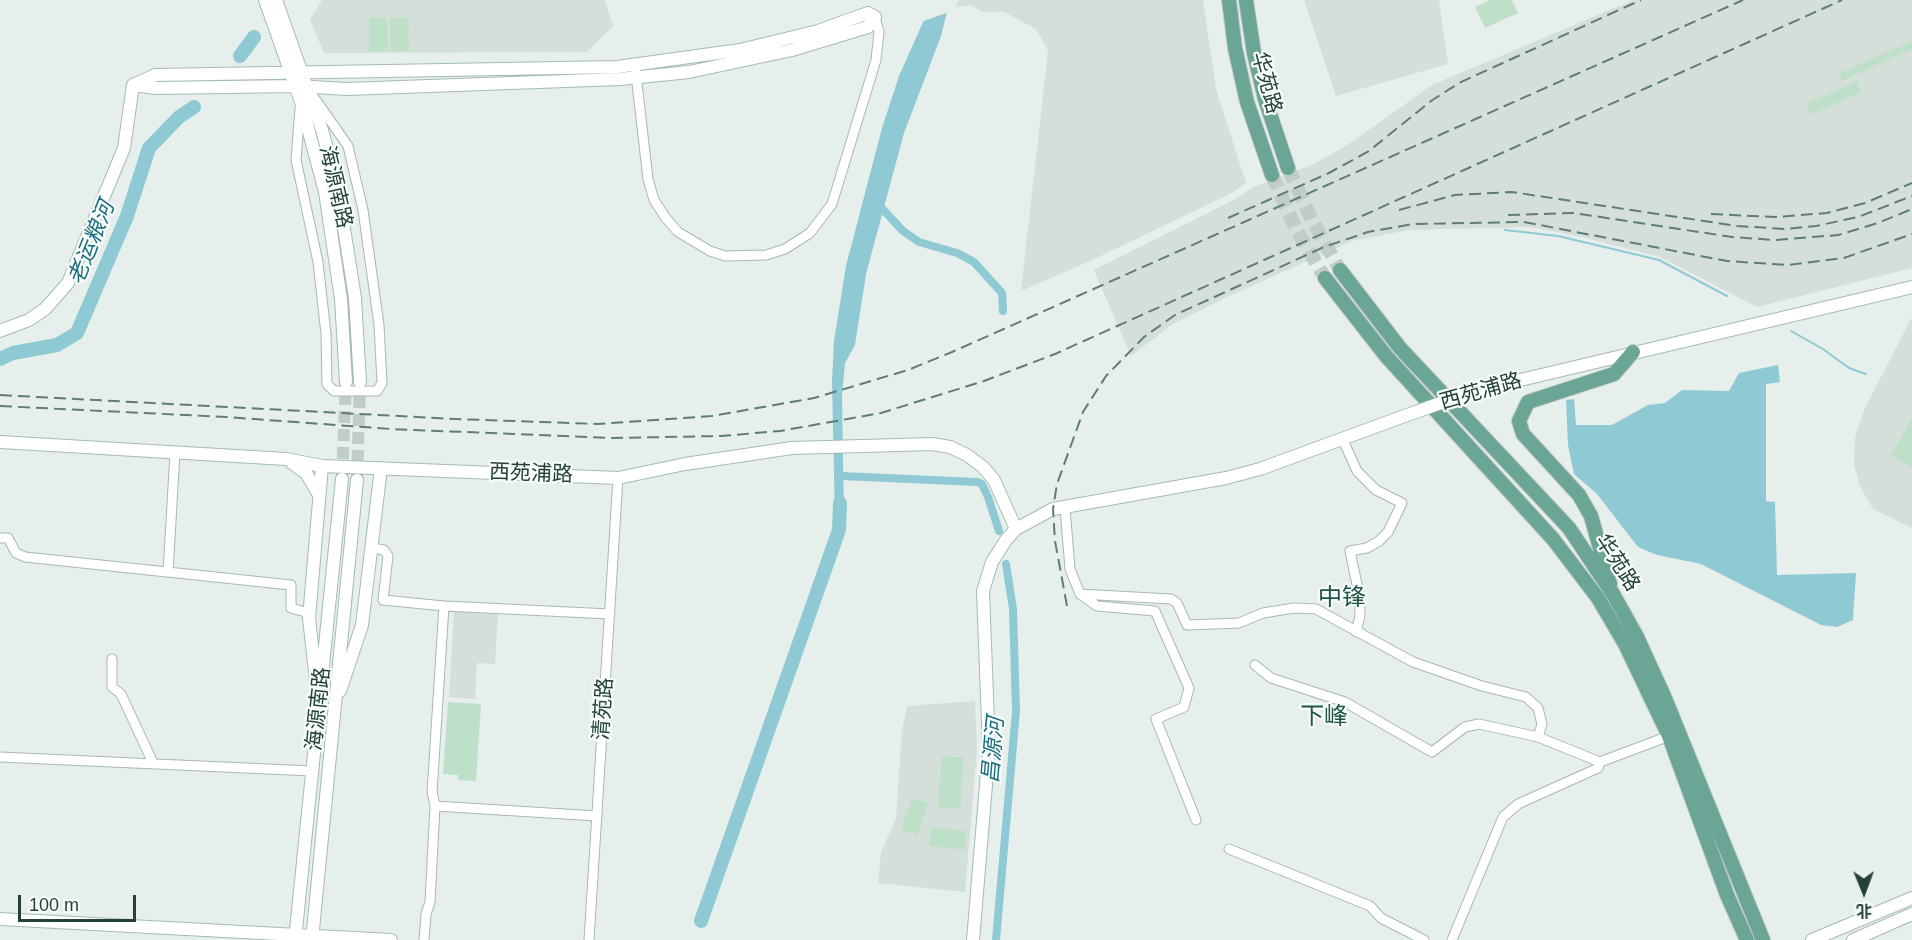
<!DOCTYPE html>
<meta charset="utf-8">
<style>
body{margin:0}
#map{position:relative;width:1912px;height:940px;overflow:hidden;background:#e6efeb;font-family:Arial,"Noto Sans SC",sans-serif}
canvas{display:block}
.north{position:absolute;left:1834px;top:862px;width:60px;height:60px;-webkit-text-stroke:4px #f7fbf9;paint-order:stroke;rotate:179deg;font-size:16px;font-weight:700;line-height:24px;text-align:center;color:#24423a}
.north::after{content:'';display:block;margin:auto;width:21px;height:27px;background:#24423a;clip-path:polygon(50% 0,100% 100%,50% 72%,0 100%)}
.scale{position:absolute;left:18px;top:895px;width:118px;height:27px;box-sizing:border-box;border:3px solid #24423a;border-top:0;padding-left:8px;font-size:18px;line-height:21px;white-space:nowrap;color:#24423a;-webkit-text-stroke:4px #f7fbf9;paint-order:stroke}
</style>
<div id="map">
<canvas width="1912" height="940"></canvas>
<div class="north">北</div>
<div class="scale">100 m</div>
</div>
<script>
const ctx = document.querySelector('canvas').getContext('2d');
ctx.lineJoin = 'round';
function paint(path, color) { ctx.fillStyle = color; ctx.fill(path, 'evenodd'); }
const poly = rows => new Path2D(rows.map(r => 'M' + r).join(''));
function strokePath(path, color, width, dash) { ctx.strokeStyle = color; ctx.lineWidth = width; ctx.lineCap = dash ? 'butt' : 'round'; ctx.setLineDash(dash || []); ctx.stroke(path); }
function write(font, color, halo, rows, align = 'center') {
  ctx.font = font + ' Arial,"Noto Sans SC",sans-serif'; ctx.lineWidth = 4.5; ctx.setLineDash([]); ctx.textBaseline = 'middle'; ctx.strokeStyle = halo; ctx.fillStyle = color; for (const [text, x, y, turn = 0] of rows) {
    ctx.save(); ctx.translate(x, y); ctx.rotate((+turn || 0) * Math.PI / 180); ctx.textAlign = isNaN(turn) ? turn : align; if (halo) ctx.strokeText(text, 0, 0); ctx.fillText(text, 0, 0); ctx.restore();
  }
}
paint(poly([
 [322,0,605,0,613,26,587,52,324,53,310,20],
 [958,0,1203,0,1216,89,1246,183,1232,193,1088,262,1021,291,1048,50,1036,29,1004,12,983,12,971,5,956,7],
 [1304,0,1439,0,1448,64,1336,96],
 [1633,0,1912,0,1912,268,1757,307,1660,257,1582,237,1530,227,1409,230,1352,241,1227,297,1173,324,1131,356,1094,270,1234,200,1254,187,1312,165,1349,144,1432,85],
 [1912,317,1912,528,1873,509,1860,486,1854,464,1855,437,1864,410],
 [454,610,498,613,495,664,477,663,475,699,449,697],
 [975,701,977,749,965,892,878,883,881,852,896,818,902,730,907,706]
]), '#d4dfda');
paint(poly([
 [1490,0,1512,0,1518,13,1485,28,1475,7],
 [369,18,387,18,388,51,369,52],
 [390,18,408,18,409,51,391,51],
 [1912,41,1912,49,1842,81,1840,73],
 [1857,81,1861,92,1809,115,1808,103],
 [1912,417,1912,467,1891,456],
 [448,702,481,704,476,781,458,780,458,775,443,774],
 [942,756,964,758,960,809,938,807],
 [912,798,928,803,917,836,901,830],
 [931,827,966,831,965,850,929,846]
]), '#bfe0c8');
paint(poly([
 [950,0,941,36,904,133,866,274,855,345,845,363,842,395,844,520,835,520,832,381,834,341,846,266,882,128,899,76,924,20],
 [1778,365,1780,382,1766,384,1766,501,1775,502,1777,575,1856,573,1853,620,1837,627,1821,625,1701,564,1657,555,1638,547,1597,494,1574,474,1568,445,1566,400,1574,399,1576,425,1612,425,1648,405,1665,403,1682,390,1729,391,1739,373]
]), '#8ec9d4');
paint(poly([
 [928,0,952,0,949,12,921,22]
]), '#e6efeb');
strokePath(poly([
 [1505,230,1558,236,1659,260,1727,296],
 [1791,331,1823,349,1849,368,1866,374]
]), '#8ec9d4', 2);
strokePath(poly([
 [877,203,903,231,919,242,957,253,974,262,1002,293,1003,311],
 [841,476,977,482,982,484,988,497,999,531],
 [996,940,1016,711,1013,609,1006,564]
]), '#8ec9d4', 8);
strokePath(poly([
 [240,56,254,37],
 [0,359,13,353,57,345,77,333,127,216,149,148,179,117,194,107],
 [701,921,839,530,840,503]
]), '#8ec9d4', 14);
strokePath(poly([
 [342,477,346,382],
 [357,480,360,382]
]), '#bfccc8', 12, [12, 6]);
strokePath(poly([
 [1288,168,1312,220,1340,270],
 [1272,175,1295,227,1325,278]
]), '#bfccc8', 14, [14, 7]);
const street = poly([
 [635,66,648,179,654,200,665,217,678,232,710,251,725,256,766,255,785,249,810,233,832,204,876,60,879,32,875,17],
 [300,108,296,160,318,262,326,334,327,384,334,391,377,391,382,383,379,325,363,210,348,146,313,96],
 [1343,440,1357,471,1376,490,1402,503,1388,532,1379,541,1367,548,1350,551,1359,594,1360,616,1356,632],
 [1065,508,1070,569,1080,594,1097,606,1155,611,1189,688,1184,707,1156,719,1196,820],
 [0,538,8,538,16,553,25,557,291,585,291,608,309,613],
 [372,548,384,550,388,556,383,600,444,606,610,614],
 [168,572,175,453],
 [1080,594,1171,599,1177,603,1187,625,1239,623,1263,613,1294,608,1316,609,1413,662,1482,686,1526,697,1538,708,1542,724,1538,737,1600,762,1669,736],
 [112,659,112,687,121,694,153,763],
 [1255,665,1271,678,1345,702,1432,752,1465,727,1479,724,1538,737],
 [0,757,312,771],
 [435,806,597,816],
 [1229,849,1370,906,1381,918,1424,940],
 [424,940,426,914,430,902,435,806,432,792,444,606],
 [589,940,618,478],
 [1452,940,1503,817,1518,804,1598,768,1600,762]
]);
const secondary = poly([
 [265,0,301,102,325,192,341,299,346,382],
 [276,0,322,130,338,190,355,298,360,382],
 [868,13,875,17,868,27,792,50,689,72,620,79,347,89,296,86,156,88,133,85,155,75,617,67,740,50,818,31,868,13],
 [0,331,29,320,45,309,68,283,124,148,133,85],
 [1474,391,1912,287],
 [0,442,286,459,322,466,618,478,685,464,792,448,932,444,950,447,967,455,983,467,994,480,1016,529],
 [292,463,306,473,319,495],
 [317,689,309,618,322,466],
 [340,691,362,625,381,468],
 [0,919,391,940],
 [295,940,342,479],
 [312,940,357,480],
 [973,940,989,749,983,591,992,562,1006,540,1016,529,1053,509,1226,478,1260,469,1399,418],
 [1812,940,1912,898],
 [1853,940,1912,914]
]);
const primary = poly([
 [1229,0,1235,48,1247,102,1272,175],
 [1246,0,1254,53,1265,99,1288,168],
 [1340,270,1400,348,1569,528,1613,594,1637,637,1664,696,1763,940],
 [1325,278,1386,356,1553,539,1598,598,1625,644,1669,736,1727,895,1747,940],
 [1610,584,1591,516,1579,495,1523,434,1519,421,1528,402,1614,374,1633,352]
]);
strokePath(street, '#a8b8b2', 11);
strokePath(secondary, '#a4bbb3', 14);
strokePath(primary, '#c2cac8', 16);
strokePath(street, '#fff', 9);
strokePath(secondary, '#fff', 12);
strokePath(primary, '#6aa596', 14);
strokePath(poly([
 [1399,210,1455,195,1512,192,1737,226,1784,229,1816,226,1858,217,1912,196],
 [1711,214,1776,217,1827,213,1865,203,1912,183],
 [1508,215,1574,213,1732,237,1775,240,1838,235,1878,223,1912,209],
 [1228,218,1329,173,1369,151,1431,101,1459,83,1641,0],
 [0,395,455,419,598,424,712,416,814,398,908,370,952,352,1743,0],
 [0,406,226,417,391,429,611,438,721,436,780,431,881,413,984,381,1055,354,1842,0],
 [1067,606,1055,541,1053,509,1057,484,1083,412,1106,376,1144,337,1175,315,1324,247,1368,232,1413,224,1524,222,1727,261,1788,265,1844,258,1912,234]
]), '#5f7d75', 2, [12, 6]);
const secondaryBridge = poly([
 [1399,418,1474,391]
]);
strokePath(secondaryBridge, '#a4bbb3', 14, []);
strokePath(secondaryBridge, '#fff', 12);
write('21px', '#24423a', '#f7fbf9', [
 ["华苑路",1266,83,75],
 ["海源南路",335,187,77],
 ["西苑浦路",1481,392,-16],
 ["西苑浦路",531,474,2],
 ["华苑路",1617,563,57],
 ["海源南路",319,709,-84],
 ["清苑路",604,709,-86]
]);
write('italic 22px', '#1c6f80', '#f7fbf9', [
 ["老运粮河",92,243,-68],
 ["昌源河",994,750,-85]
]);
write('24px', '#1f5548', '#f7fbf9', [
 ["中锋",1342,598],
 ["下峰",1324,717]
]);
</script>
